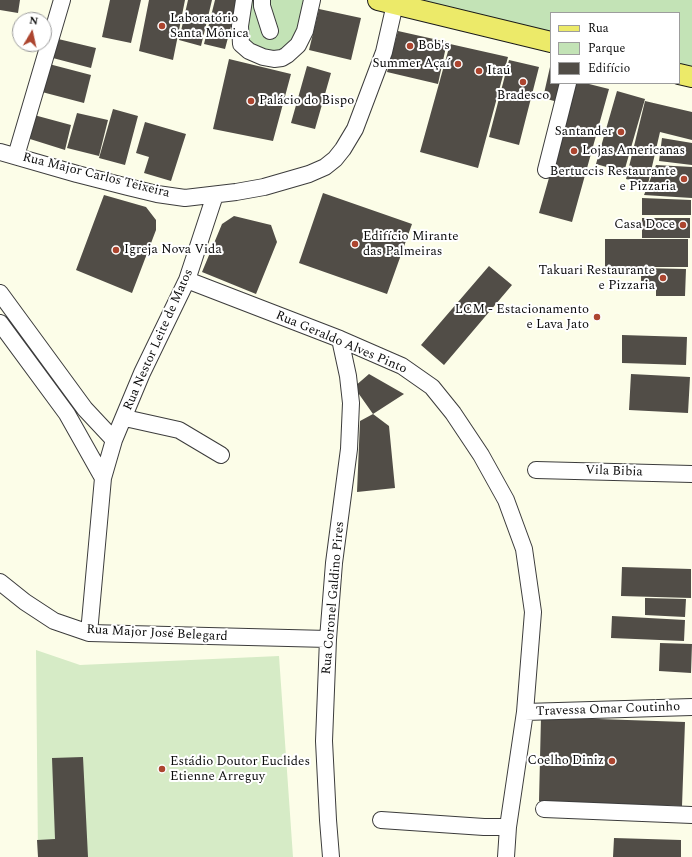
<!DOCTYPE html>
<meta charset="utf-8">
<style>
body{margin:0}
#map{position:relative;width:692px;height:857px;overflow:hidden;background:#fcfde8;font-family:Spectral,serif}
canvas{display:block}
.legend{position:absolute;left:550px;top:12px;width:130px;height:72px;box-sizing:border-box;background:#fff;border:1px solid #9d9d9d;margin:0;padding:5px 7px;list-style:none;font-size:12px;color:#090909}
.legend li{display:flex;align-items:center;gap:8px;height:20px}
.legend b{width:20px;border:1px solid #9d9d9d}
.north{position:absolute;left:12px;top:12px;width:40px;height:40px;box-sizing:border-box;background:#fff;border:1px solid #9d9d9d;border-radius:50%;rotate:9deg;font-size:11px;font-weight:700;line-height:16px;text-align:center;color:#090909}
.north::after{content:'';display:block;margin:auto;width:14px;height:18px;background:#ac452f;clip-path:polygon(50% 0,100% 100%,50% 72%,0 100%)}
</style>
<div id="map">
<canvas width="692" height="857"></canvas>
<ul class="legend">
<li><b style="height:5px;background:#ecea69"></b>Rua</li>
<li><b style="height:11px;background:#c3e3b6"></b>Parque</li>
<li><b style="height:11px;background:#514d47"></b>Edifício</li>
</ul>
<div class="north">N</div>
</div>
<script>
const ctx = document.querySelector('canvas').getContext('2d');
ctx.lineJoin = 'round';
function paint(path, color) { ctx.fillStyle = color; ctx.fill(path, 'evenodd'); }
const poly = rows => new Path2D(rows.map(r => 'M' + r).join(''));
function strokePath(path, color, width, dash) { ctx.strokeStyle = color; ctx.lineWidth = width; ctx.lineCap = dash ? 'butt' : 'round'; ctx.setLineDash(dash || []); ctx.stroke(path); }
function write(font, color, halo, rows, align = 'center') {
  ctx.font = font + ' Spectral,serif'; ctx.lineWidth = 4; ctx.setLineDash([]); ctx.textBaseline = 'middle'; ctx.strokeStyle = halo; ctx.fillStyle = color; for (const [text, x, y, turn = 0] of rows) {
    ctx.save(); ctx.translate(x, y); ctx.rotate((+turn || 0) * Math.PI / 180); ctx.textAlign = isNaN(turn) ? turn : align; if (halo) ctx.strokeText(text, 0, 0); ctx.fillText(text, 0, 0); ctx.restore();
  }
}
paint(poly([
 [243,0,311,0,288,54,241,47],
 [423,0,692,0,692,67,679,67,679,13,551,13,551,33]
]), '#c3e3b6');
paint(poly([
 [36,650,80,665,279,656,293,857,38,857]
]), '#d6ebc6');
paint(poly([
 [0,0,20,0,18,13,0,10],
 [110,0,141,0,131,43,102,37],
 [149,0,185,0,173,60,139,51],
 [188,0,212,0,201,46,179,40],
 [215,0,238,0,225,49,204,44],
 [319,9,361,18,351,60,309,50],
 [398,31,447,42,438,84,387,72],
 [54,38,96,48,91,68,49,57],
 [450,44,508,57,478,168,420,152],
 [229,59,291,74,273,141,213,129],
 [509,60,539,67,519,145,489,137],
 [49,64,91,75,84,103,42,92],
 [307,66,331,73,315,129,291,123],
 [550,67,551,83,563,83,558,102,543,98],
 [576,83,585,83,609,89,572,222,539,213],
 [617,91,645,99,624,172,596,164],
 [645,101,692,112,692,140,660,132,648,184,626,179],
 [113,109,138,116,125,165,99,158],
 [77,113,108,120,99,156,67,148],
 [34,115,71,125,65,150,30,139],
 [145,122,186,134,171,181,144,173,149,157,136,153],
 [662,138,692,143,692,165,659,161],
 [656,165,692,167,692,198,644,195],
 [323,193,412,224,387,294,299,263],
 [104,195,146,207,156,220,156,230,132,293,76,270],
 [642,198,691,200,691,215,642,215],
 [234,216,271,225,277,242,256,294,202,272,222,224],
 [642,218,690,218,690,238,642,238],
 [605,239,688,239,688,267,605,267],
 [489,266,512,285,444,365,421,345],
 [641,268,686,269,685,296,656,296,656,286,641,286],
 [622,335,687,337,686,365,622,363],
 [369,374,404,394,373,414,354,387],
 [631,374,690,377,688,413,629,410],
 [373,414,389,426,395,488,357,492,360,421],
 [622,567,691,569,691,598,621,596],
 [645,598,686,599,685,617,645,615],
 [612,616,685,620,684,641,611,638],
 [660,643,692,644,691,673,659,671],
 [541,717,685,722,682,806,539,801],
 [83,757,88,857,38,857,37,840,55,839,52,758],
 [614,838,681,840,681,857,613,857]
]), '#514d47');
const minor = poly([
 [244,0,240,26,241,44,249,51,263,57,274,59,282,58,287,55,298,45,305,31,312,0],
 [262,0,262,6,270,31],
 [0,152,77,174,128,187,157,194,185,198,236,192,264,187,309,174,325,167,335,159,343,149,355,129,384,52,395,4],
 [16,156,62,0],
 [546,170,568,83],
 [187,280,340,339,402,366,432,387,453,413,481,455,506,500,524,549,533,612,525,712,508,827,506,857],
 [0,293,85,409,114,440],
 [0,323,67,414,103,478],
 [125,418,179,430,221,455],
 [536,470,692,474],
 [0,582,25,602,54,621,89,633,328,639],
 [89,633,103,478,114,440,142,373,187,280,215,195],
 [525,712,692,707],
 [544,809,692,815],
 [381,820,484,827,508,827],
 [331,857,328,820,324,741,328,639,334,563,349,449,351,403,348,376,340,339]
]);
const major = poly([
 [378,0,551,42],
 [679,74,692,77]
]);
strokePath(minor, '#3c3c3c', 18);
strokePath(major, '#1a1a1a', 22);
strokePath(minor, '#fff', 16);
strokePath(major, '#ecea69', 20);
for (const [x, y, r, color] of [
 [162,26,4,"#ac452f"],
 [410,46,4,"#ac452f"],
 [458,64,4,"#ac452f"],
 [479,71,4,"#ac452f"],
 [523,82,4,"#ac452f"],
 [251,101,4,"#ac452f"],
 [621,132,4,"#ac452f"],
 [574,151,4,"#ac452f"],
 [684,179,4,"#ac452f"],
 [683,225,4,"#ac452f"],
 [355,244,4,"#ac452f"],
 [116,250,4,"#ac452f"],
 [663,278,4,"#ac452f"],
 [597,317,4,"#ac452f"],
 [612,761,4,"#ac452f"],
 [162,769,4,"#ac452f"]
]) { const dot = new Path2D(); dot.arc(x, y, r, 0, 2 * Math.PI); ctx.fillStyle = color; ctx.fill(dot); strokePath(dot, '#fff', 1.5); }
write('13px', '#090909', '#fff', [
 ["Laboratório",170,19],
 ["Santa Mônica",170,34],
 ["Bob's",418,46],
 ["Summer Açaí",450,64,"right"],
 ["Itaú",487,71],
 ["Bradesco",523,96,"center"],
 ["Palácio do Bispo",259,101],
 ["Santander",613,132,"right"],
 ["Lojas Americanas",582,151],
 ["Bertuccis Restaurante",676,172,"right"],
 ["e Pizzaria",676,187,"right"],
 ["Casa Doce",675,225,"right"],
 ["Edifício Mirante",363,237],
 ["das Palmeiras",363,252],
 ["Igreja Nova Vida",124,250],
 ["Takuari Restaurante",655,271,"right"],
 ["e Pizzaria",655,286,"right"],
 ["LCM - Estacionamento",589,310,"right"],
 ["e Lava Jato",589,325,"right"],
 ["Coelho Diniz",604,761,"right"],
 ["Estádio Doutor Euclides",170,762],
 ["Etienne Arreguy",170,777]
], 'left');
write('13px', '#090909', '#fff', [
 ["Rua Major Carlos Teixeira",96,176,14],
 ["Rua Nestor Leite de Matos",159,340,-66],
 ["Rua Geraldo Alves Pinto",341,343,23],
 ["Vila Bibia",614,472,2],
 ["Rua Coronel Galdino Pires",334,598,-85],
 ["Rua Major José Belegard",157,634,3],
 ["Travessa Omar Coutinho",608,710,-2]
]);
</script>
